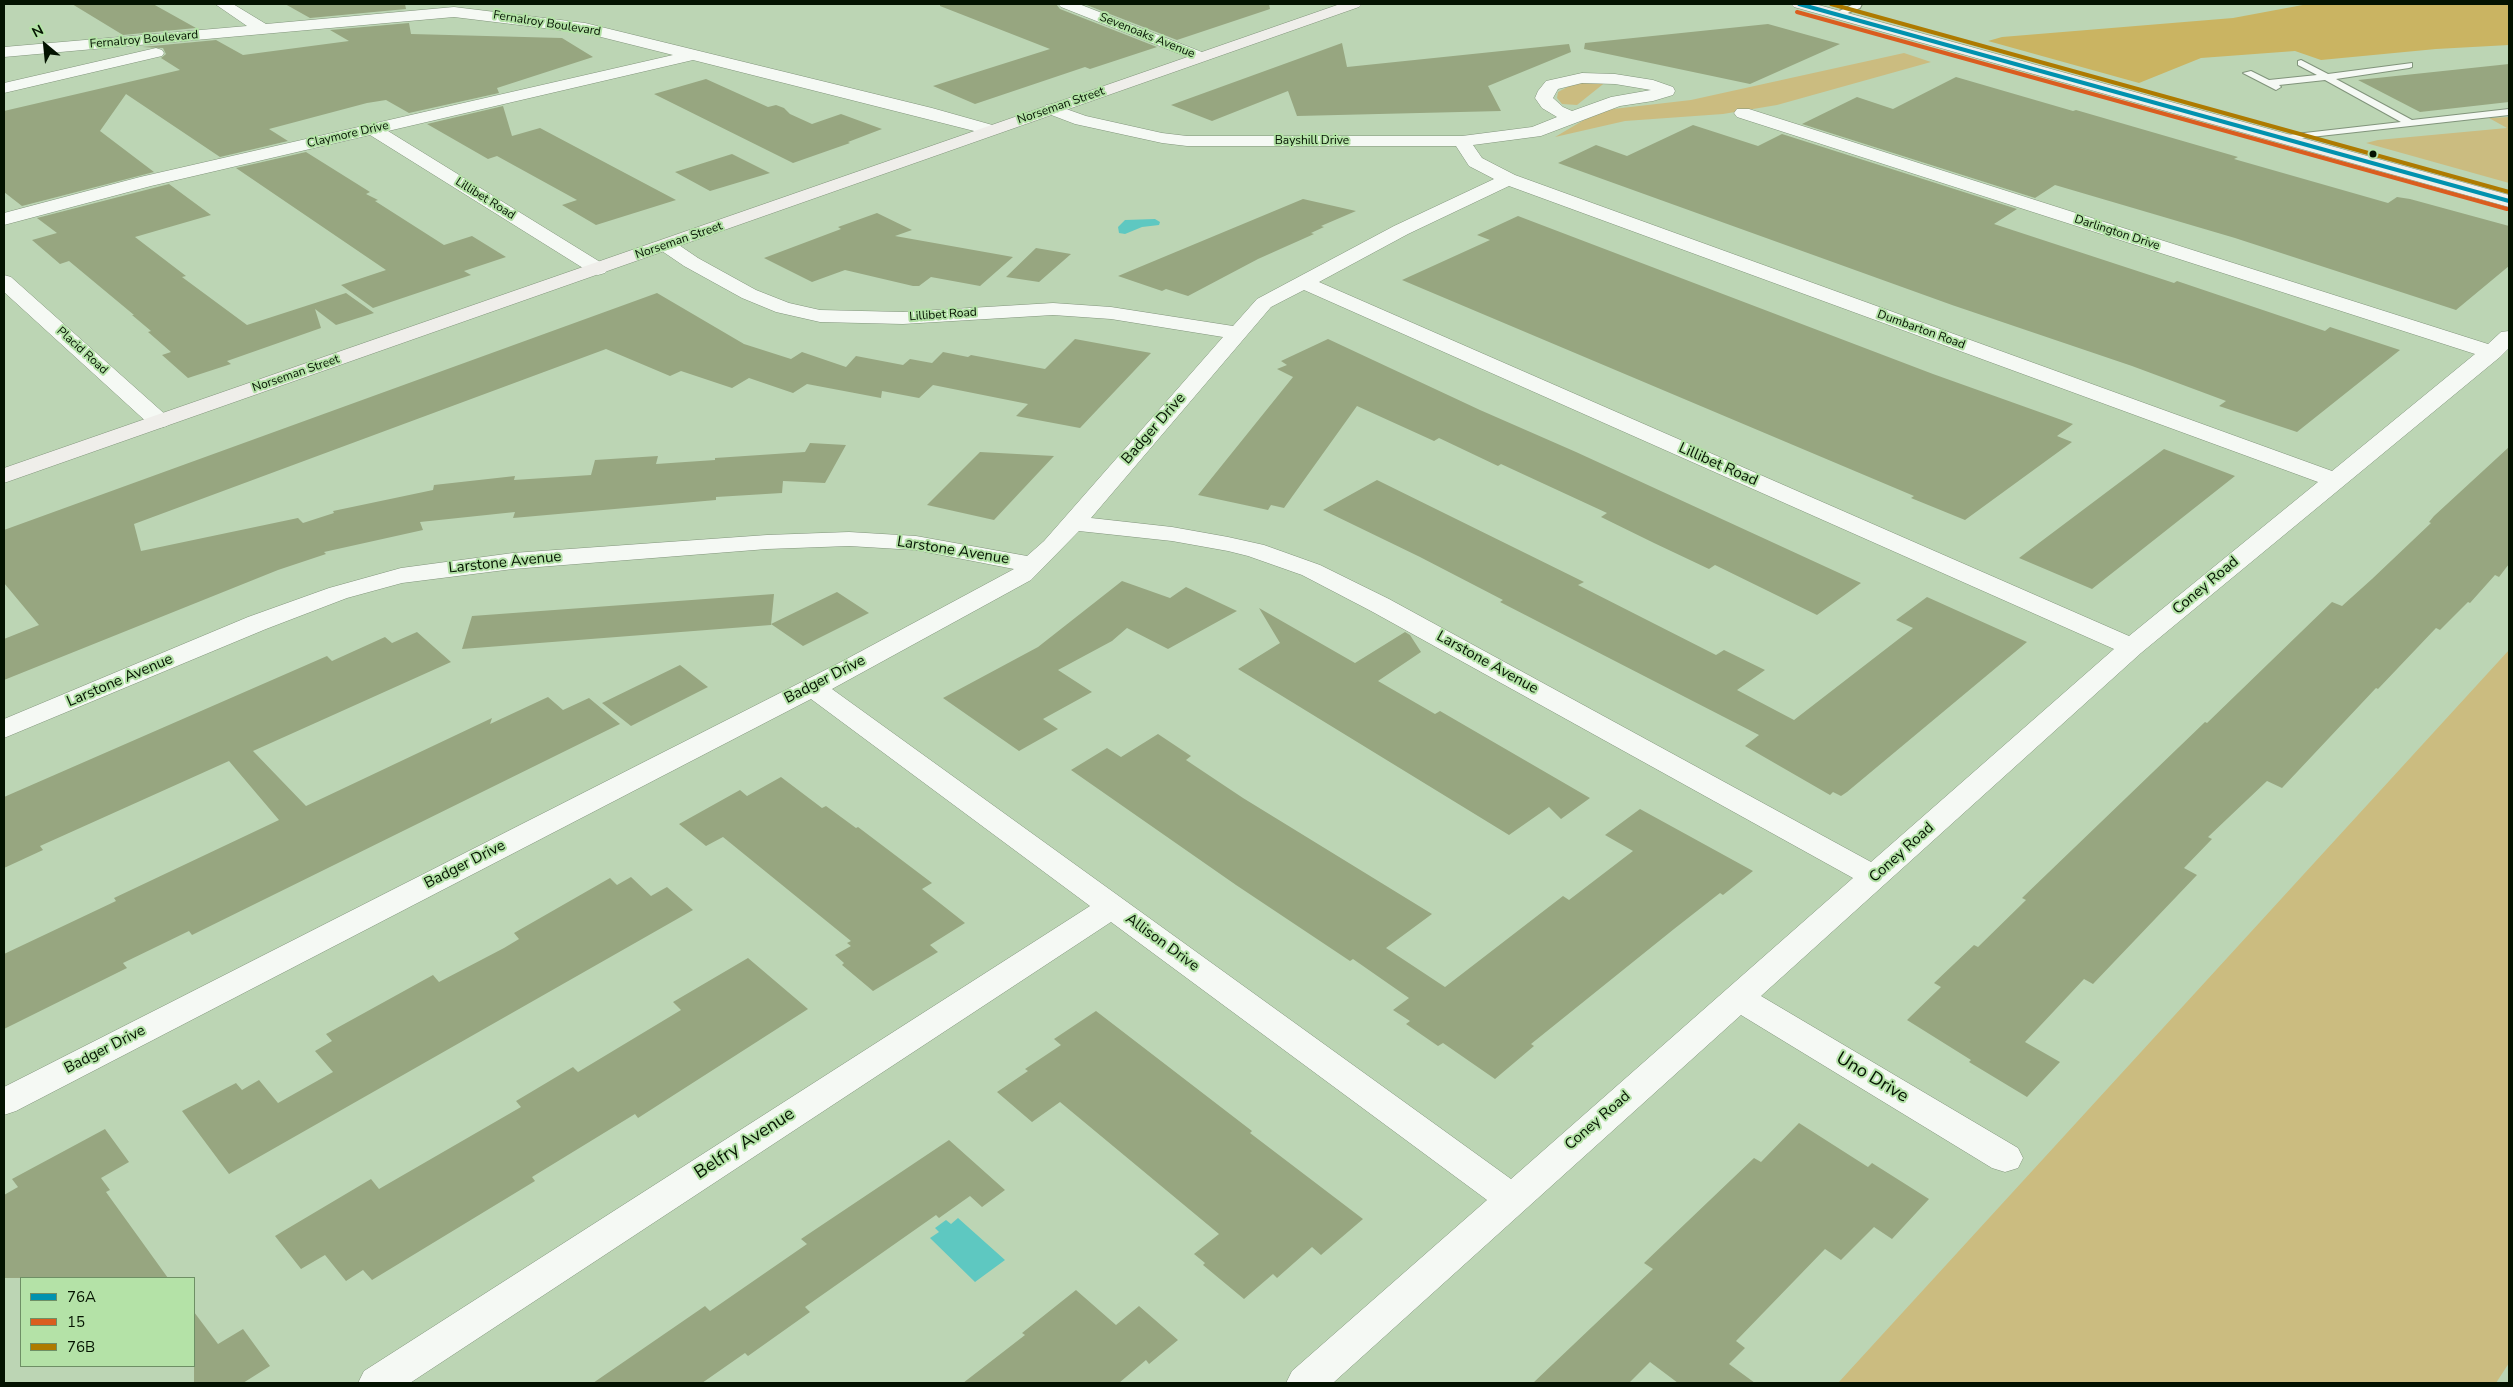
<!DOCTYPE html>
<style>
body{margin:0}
#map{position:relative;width:2513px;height:1387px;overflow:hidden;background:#bcd5b4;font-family:"Nunito Sans",sans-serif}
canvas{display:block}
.frame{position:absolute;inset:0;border:5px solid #041301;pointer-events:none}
.legend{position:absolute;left:20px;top:1277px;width:175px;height:90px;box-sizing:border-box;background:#b4e2a7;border:1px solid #6e8f65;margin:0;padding:6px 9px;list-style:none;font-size:15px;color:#041301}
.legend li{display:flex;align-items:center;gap:10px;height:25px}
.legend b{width:25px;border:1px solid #6e8f65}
.north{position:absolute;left:20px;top:20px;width:50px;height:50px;-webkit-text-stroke:4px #b4e2a7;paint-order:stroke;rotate:332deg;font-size:14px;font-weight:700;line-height:20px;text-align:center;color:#041301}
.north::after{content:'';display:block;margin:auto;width:18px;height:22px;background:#041301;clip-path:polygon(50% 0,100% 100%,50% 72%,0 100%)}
</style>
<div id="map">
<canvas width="2513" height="1387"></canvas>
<div class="frame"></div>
<ul class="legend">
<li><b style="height:6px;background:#0192af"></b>76A</li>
<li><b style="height:6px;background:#da5d1f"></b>15</li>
<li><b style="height:6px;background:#ae7a00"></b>76B</li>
</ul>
<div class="north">N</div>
</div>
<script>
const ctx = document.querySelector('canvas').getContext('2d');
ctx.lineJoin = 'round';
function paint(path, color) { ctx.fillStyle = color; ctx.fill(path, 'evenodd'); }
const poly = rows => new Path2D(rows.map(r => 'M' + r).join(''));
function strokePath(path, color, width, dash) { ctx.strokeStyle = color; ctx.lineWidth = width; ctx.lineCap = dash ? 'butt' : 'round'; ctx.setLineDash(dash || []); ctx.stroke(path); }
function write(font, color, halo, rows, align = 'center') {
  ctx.font = font + ' "Nunito Sans",sans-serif'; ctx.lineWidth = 4; ctx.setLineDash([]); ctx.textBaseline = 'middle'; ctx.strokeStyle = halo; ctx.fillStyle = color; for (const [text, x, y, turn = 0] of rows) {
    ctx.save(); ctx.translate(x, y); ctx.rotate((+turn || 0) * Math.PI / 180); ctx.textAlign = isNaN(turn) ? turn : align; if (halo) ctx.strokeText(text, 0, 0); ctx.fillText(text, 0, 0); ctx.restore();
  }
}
paint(poly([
 [1904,53,1931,62,1777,105,1723,114,1625,121,1555,137,1589,117,1613,109,1691,100],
 [1607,81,1577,105,1562,104,1557,98,1558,92,1575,83],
 [2509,117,2509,183,2366,143,2378,140,2507,128,2489,118],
 [2509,650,2509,1363,2496,1383,1838,1383]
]), '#cbbc80');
paint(poly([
 [2308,4,2509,4,2509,45,2436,49,2321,60,2295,51,2201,58,2139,83,1988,41,2002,37,2233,18]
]), '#cab462');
paint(poly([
 [1155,219,1160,222,1159,225,1142,227,1125,234,1119,233,1118,227,1125,220],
 [958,1218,1005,1260,975,1282,930,1238,939,1232,935,1228,946,1220,951,1224]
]), '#5ec8c1');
paint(poly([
 [72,4,153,4,196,28,123,35],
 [285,4,405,4,406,9,310,18],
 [940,4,1056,4,1060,9,1157,47,1090,69,1085,67,975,104,933,86,1050,49,940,6],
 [1084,4,1269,4,1270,9,1177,40],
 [409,23,411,34,562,38,593,57,497,88,499,93,409,113,386,100,367,103,269,129,288,141,220,157,126,94,100,131,154,172,22,206,4,192,4,111,180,70,161,58,166,54,163,48,142,47,216,40,243,55,349,41,330,30],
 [1768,24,1840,44,1750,84,1584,49,1585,43],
 [1342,43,1347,67,1569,44,1571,52,1488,86,1501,111,1297,116,1288,91,1212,121,1171,105],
 [2509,64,2509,102,2420,112,2358,80],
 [1956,77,2073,111,2076,110,2238,157,2234,159,2388,203,2397,197,2410,199,2509,226,2509,266,2456,310,2235,238,2055,185,2035,198,1802,124,1857,97,1893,109],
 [706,79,768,107,776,105,784,108,790,114,812,124,841,114,882,129,848,142,850,143,793,163,654,94],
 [503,106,512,136,540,128,676,200,596,225,562,205,577,200,497,156,488,159,427,124],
 [1693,125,1758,146,1782,134,2017,209,1994,224,2174,283,2177,281,2325,331,2330,327,2400,350,2297,432,2219,406,2226,401,2132,366,1952,305,1558,163,1596,145,1627,156],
 [306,152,370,192,366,194,378,200,375,201,444,245,472,236,506,257,464,271,471,275,373,308,341,285,386,270,236,168],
 [732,154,770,173,710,191,675,172],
 [169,184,211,215,135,237,186,276,182,277,247,325,346,293,374,313,336,325,315,309,321,328,227,361,231,364,188,378,162,355,171,352,148,332,151,331,132,315,134,315,69,261,60,264,32,240,57,233,37,218],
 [1303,199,1356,211,1321,226,1324,227,1311,233,1314,234,1258,259,1188,296,1166,289,1162,291,1118,276],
 [877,213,912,230,895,236,1013,257,980,286,931,277,919,286,913,286,845,270,812,282,764,258,841,229,838,227],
 [1518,216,1933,374,2073,424,2057,436,2072,442,1965,520,1911,498,1914,496,1402,280,1490,240,1477,235],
 [1036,248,1071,254,1039,282,1006,277],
 [657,293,744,344,791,359,802,352,846,367,856,356,903,365,910,359,932,363,943,352,968,357,971,355,1045,369,1075,339,1151,353,1080,428,1016,416,1028,404,933,385,919,398,882,391,881,398,807,384,793,393,749,378,732,388,681,371,670,376,606,349,134,524,141,551,298,518,303,523,334,513,333,511,433,490,434,485,515,476,514,480,591,475,595,460,658,456,656,464,715,460,715,458,805,452,810,443,846,445,825,483,783,481,782,493,716,497,716,500,513,518,515,512,420,522,423,530,324,552,326,554,278,570,4,680,4,639,39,625,4,583,4,530],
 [1328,339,1480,410,1576,452,1861,583,1817,615,1715,565,1709,569,1654,543,1601,517,1607,513,1501,464,1498,466,1439,438,1434,441,1357,406,1284,508,1271,505,1268,510,1198,495,1293,377,1277,369,1287,365,1281,361],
 [2509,447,2509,564,2499,577,2495,575,2470,603,2468,602,2440,630,2436,628,2378,689,2376,688,2282,788,2267,781,2208,837,2212,839,2184,868,2197,875,2093,984,2084,979,2025,1042,2060,1062,2027,1097,1969,1062,1971,1060,1907,1020,1941,987,1934,983,1974,945,1978,947,2026,900,2022,898,2205,722,2207,723,2332,602,2342,606,2372,579,2431,523,2429,522,2434,516],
 [2164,449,2235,476,2092,589,2019,558],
 [980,452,1054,456,994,520,927,505],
 [1377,480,1584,582,1578,585,1716,655,1724,650,1765,670,1737,690,1794,720,1913,628,1896,620,1927,597,2027,642,1847,792,1841,796,1833,792,1830,795,1745,746,1759,735,1500,602,1503,600,1420,557,1323,510],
 [1122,581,1170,598,1186,587,1237,611,1168,649,1127,628,1112,641,1058,670,1092,692,1043,719,1058,729,1019,751,943,698,1038,647],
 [837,592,869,613,803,646,771,624],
 [774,594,771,625,462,649,472,616],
 [1259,608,1355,663,1405,632,1410,635,1421,652,1378,681,1435,714,1440,711,1590,798,1561,819,1549,807,1509,835,1238,669,1280,643],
 [417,632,451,662,253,751,306,806,492,718,490,724,548,697,563,710,589,698,620,724,192,935,189,931,123,963,127,968,4,1029,4,954,116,901,114,898,279,820,229,761,40,846,43,850,4,868,4,797,327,656,332,661,385,637,392,643],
 [680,665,708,687,631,726,602,703],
 [1158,734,1191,756,1186,760,1243,798,1432,914,1386,948,1445,987,1563,896,1569,900,1633,851,1605,835,1640,809,1753,871,1723,895,1720,893,1674,929,1582,1003,1531,1044,1534,1046,1495,1079,1443,1043,1438,1046,1406,1024,1410,1021,1393,1010,1409,998,1353,959,1350,961,1236,885,1071,770,1107,748,1121,757],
 [781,777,822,808,826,806,856,828,858,827,932,883,922,889,965,923,930,945,938,952,873,991,842,965,844,963,835,955,851,946,847,943,851,941,723,837,706,846,679,824,740,790,747,796],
 [631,877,651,896,667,887,693,910,229,1174,182,1111,236,1083,242,1090,259,1080,278,1103,333,1072,315,1051,332,1041,326,1034,433,975,439,982,504,948,519,939,514,933,610,878,617,885],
 [748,958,808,1009,638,1118,635,1114,532,1177,535,1181,372,1280,363,1270,346,1281,325,1255,301,1269,275,1236,371,1179,379,1189,521,1107,516,1101,573,1067,578,1072,681,1010,673,1002],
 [1096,1011,1252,1131,1250,1133,1363,1219,1321,1255,1312,1247,1277,1278,1273,1274,1244,1299,1203,1265,1205,1263,1194,1254,1219,1234,1060,1102,1032,1122,997,1092,1028,1071,1025,1069,1061,1045,1054,1039],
 [1799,1123,1868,1167,1872,1163,1929,1199,1892,1239,1874,1227,1841,1260,1825,1249,1736,1341,1745,1348,1729,1364,1755,1383,1678,1383,1650,1362,1629,1383,1533,1383,1653,1269,1644,1263,1754,1158,1761,1162],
 [105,1129,129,1162,101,1178,110,1190,106,1192,168,1278,4,1278,4,1195,18,1187,12,1179],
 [949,1140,1005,1190,982,1207,970,1196,939,1218,936,1215,805,1307,810,1312,748,1356,745,1353,702,1383,593,1383,705,1306,710,1311,807,1244,801,1239],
 [1076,1290,1116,1325,1139,1306,1178,1340,1149,1364,1146,1360,1119,1383,963,1383,1025,1335,1022,1333],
 [194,1312,218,1344,243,1329,270,1366,243,1383,194,1383]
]), '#97a680');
const lane = poly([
 [1854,4,1862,4,1860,8,1840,16,1833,14,1854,4],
 [2301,60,2328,74,2412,63,2412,67,2409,68,2336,79,2412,120,2509,109,2509,115,2284,140,2284,136,2287,135,2401,122,2325,80,2279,85,2281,87,2276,90,2243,73,2251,71,2269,80,2317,75,2298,65,2298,61,2301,60]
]);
const street = poly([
 [215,4,233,4,266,24,454,7,585,23,932,108,996,126,999,130,996,134,990,135,693,60,388,131,605,265,608,269,605,273,598,275,591,273,370,135,151,186,4,225,4,213,140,177,673,55,585,33,454,17,4,57,4,47,247,26,215,4],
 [1058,4,1079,4,1207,54,1209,57,1201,62,1195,60,1061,7,1058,4],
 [156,48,162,50,164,53,162,56,4,93,4,83,156,48],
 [1582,73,1615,74,1653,80,1673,87,1675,91,1673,95,1653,101,1620,106,1541,136,1473,145,1482,158,1515,175,2332,471,2475,354,1737,117,1734,113,1737,109,1749,109,2488,344,2501,332,2509,331,2509,348,2500,357,2141,653,1761,996,2018,1148,2023,1158,2018,1168,2005,1172,1992,1168,1741,1015,1333,1383,1286,1383,1292,1371,1487,1200,1111,922,410,1383,358,1383,364,1371,1090,906,811,699,16,1111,4,1115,4,1087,841,662,1014,569,916,550,849,546,767,549,513,569,402,583,347,598,266,629,4,738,4,719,248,617,329,588,401,568,513,553,767,535,849,532,916,536,1027,556,1044,541,1223,337,1111,319,1053,315,903,324,820,322,776,312,742,298,684,266,659,249,656,245,659,241,673,241,698,258,756,290,789,303,820,310,903,312,1053,303,1111,307,1233,326,1257,299,1394,226,1494,179,1469,166,1456,146,1187,146,1162,143,1075,124,1046,113,1043,109,1046,105,1052,104,1086,116,1162,133,1187,136,1462,136,1532,127,1557,117,1542,108,1535,98,1538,91,1546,81,1582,73],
 [1582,83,1615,84,1651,90,1611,97,1572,111,1563,107,1553,98,1558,89,1582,83],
 [1509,186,2318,482,2129,636,1319,282,1408,234,1509,186],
 [1304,290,2114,649,1871,862,1389,599,1320,565,1264,545,1228,537,1172,527,1091,518,1271,307,1304,290],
 [1079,531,1172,541,1228,551,1248,556,1302,575,1371,611,1853,878,1511,1179,832,689,1031,580,1079,531],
 [4,275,11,277,167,416,170,421,167,426,159,428,151,426,4,292,4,275]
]);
const secondary = poly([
 [1340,4,1362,4,1359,7,4,483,4,468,1340,4],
 [1791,4,1815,4,2509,195,2509,207,1794,7,1791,4]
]);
strokePath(lane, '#81947b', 2);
strokePath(street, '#81947b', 1);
strokePath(secondary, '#81947b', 1);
paint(lane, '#f5f9f4');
paint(street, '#f5f9f4');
paint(secondary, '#efeeea');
strokePath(poly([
 [1799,4,2509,201]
]), '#0192af', 4);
strokePath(poly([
 [1797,12,2507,209]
]), '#da5d1f', 4);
strokePath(poly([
 [1831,4,2509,192]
]), '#ae7a00', 4);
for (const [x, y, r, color] of [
 [2373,154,4.5,"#041301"]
]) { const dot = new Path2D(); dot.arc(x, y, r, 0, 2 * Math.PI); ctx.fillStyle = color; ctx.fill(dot); strokePath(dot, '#b4e2a7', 2); }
write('12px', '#041301', '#b4e2a7', [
 ["Fernalroy Boulevard",547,24,9],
 ["Sevenoaks Avenue",1147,36,22],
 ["Fernalroy Boulevard",144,40,-5],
 ["Norseman Street",1061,106,-19],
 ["Claymore Drive",348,135,-13],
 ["Bayshill Drive",1312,141],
 ["Lillibet Road",485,199,32],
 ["Darlington Drive",2117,233,18],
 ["Norseman Street",679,241,-19],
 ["Lillibet Road",943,315,-4],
 ["Dumbarton Road",1921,330,20],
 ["Placid Road",82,351,42],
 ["Norseman Street",296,374,-19]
]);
write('15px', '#041301', '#b4e2a7', [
 ["Badger Drive",1154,429,-49],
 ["Lillibet Road",1718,465,24],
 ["Larstone Avenue",953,551,9],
 ["Larstone Avenue",505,563,-6],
 ["Coney Road",2206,586,-40],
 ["Larstone Avenue",1487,663,29],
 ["Badger Drive",825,680,-27],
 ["Larstone Avenue",120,681,-23],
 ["Coney Road",1902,853,-42],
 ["Badger Drive",465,865,-27],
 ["Allison Drive",1162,943,36],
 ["Badger Drive",105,1050,-27],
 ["Coney Road",1598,1121,-41]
]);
write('18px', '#041301', '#b4e2a7', [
 ["Uno Drive",1872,1078,31],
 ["Belfry Avenue",745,1144,-33]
]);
</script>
